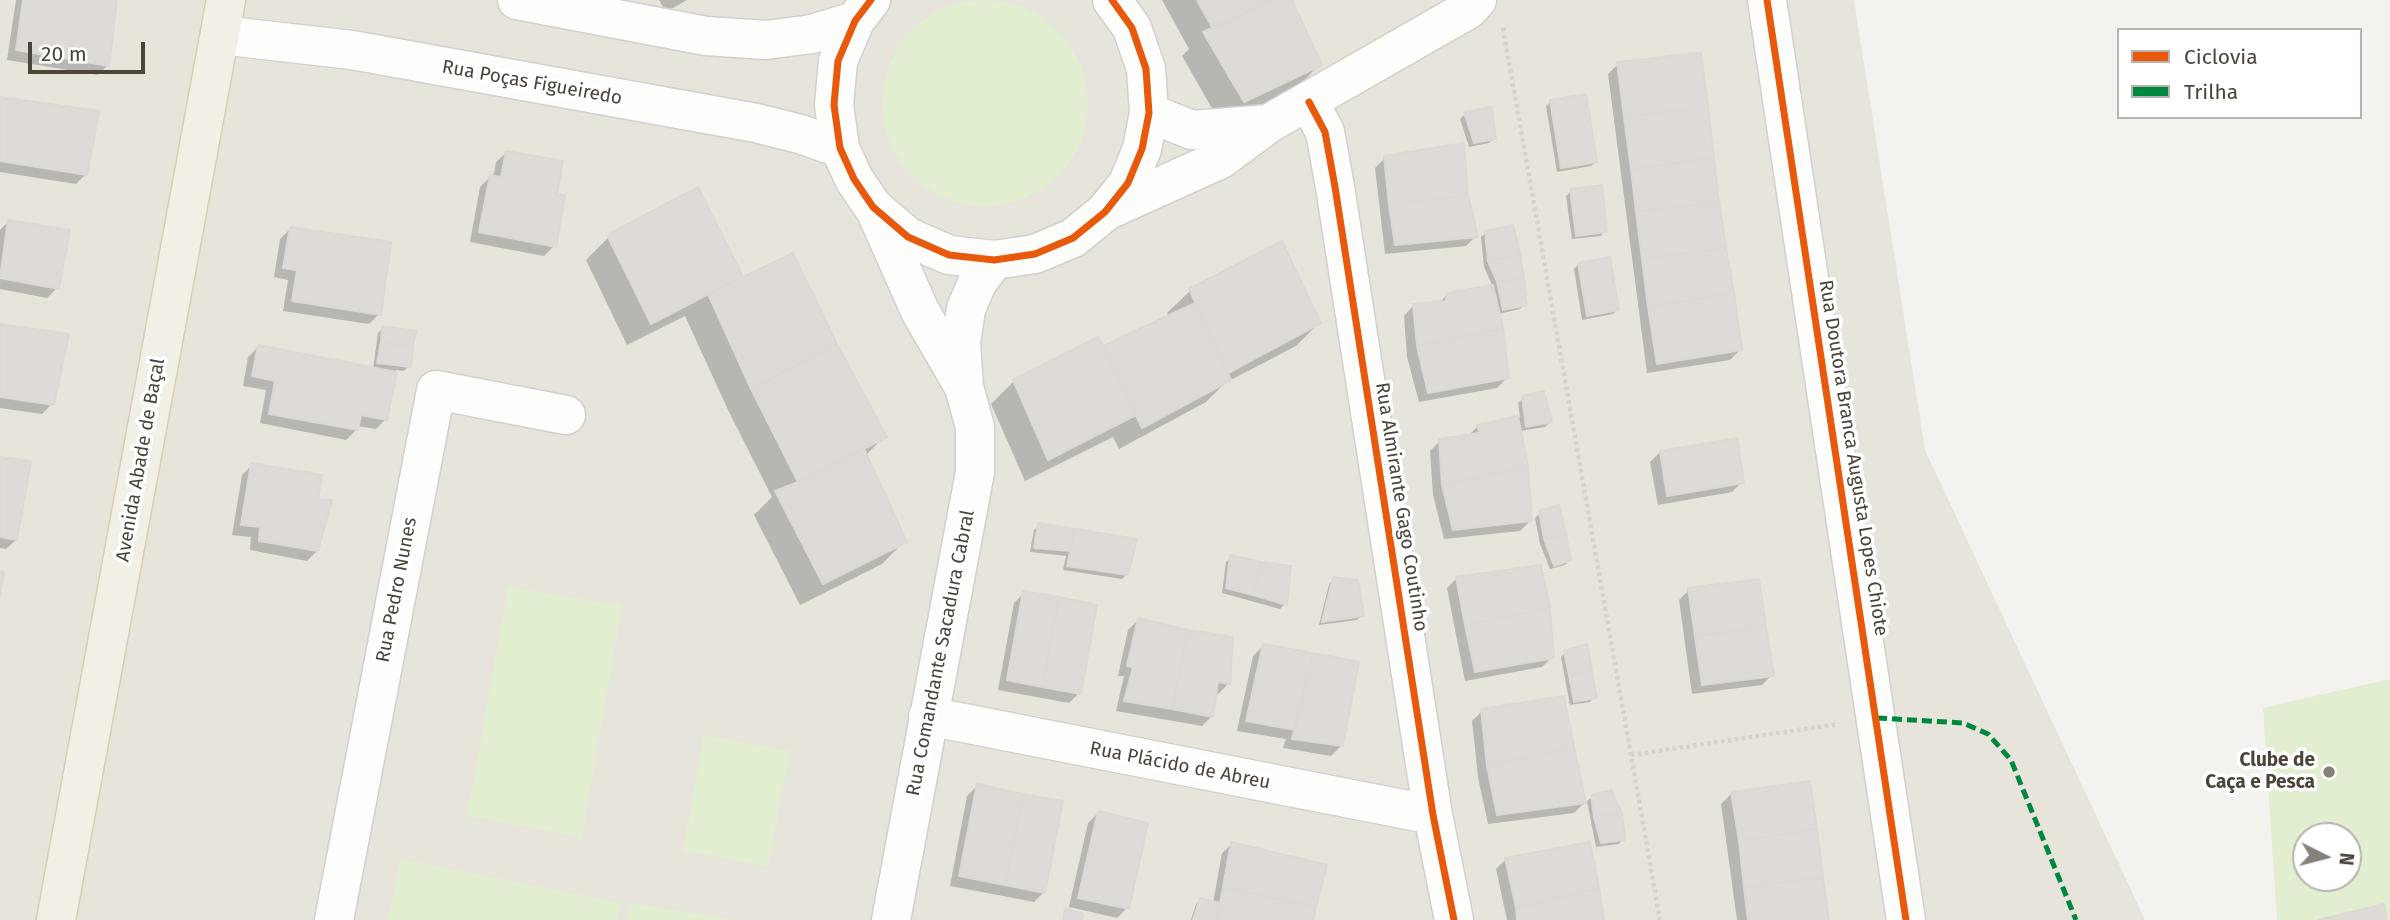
<!DOCTYPE html>
<meta charset="utf-8">
<style>
body{margin:0}
#map{position:relative;width:2390px;height:920px;overflow:hidden;background:#f4f2ee;font-family:"Fira Sans",sans-serif}
canvas{display:block}
.legend{position:absolute;left:2117px;top:28px;width:245px;height:91px;box-sizing:border-box;background:#fff;border:2px solid #b7b4b0;margin:0;padding:9px 12px;list-style:none;font-size:21px;color:#4b4439}
.legend li{display:flex;align-items:center;gap:14px;height:35px}
.legend b{width:35px;border:2px solid #b7b4b0}
.north{position:absolute;left:2292px;top:822px;width:70px;height:70px;box-sizing:border-box;background:#fff;border:2px solid #b7b4b0;border-radius:50%;rotate:96deg;font-size:19px;font-weight:700;line-height:28px;text-align:center;color:#4b4439}
.north::after{content:'';display:block;margin:auto;width:24px;height:32px;background:#868178;clip-path:polygon(50% 0,100% 100%,50% 72%,0 100%)}
.scale{position:absolute;left:28px;top:42px;width:117px;height:32px;box-sizing:border-box;border:4px solid #4b4439;border-top:0;padding-left:9px;font-size:21px;line-height:24px;white-space:nowrap;color:#4b4439;-webkit-text-stroke:5px #fff;paint-order:stroke}
</style>
<div id="map">
<canvas width="2390" height="920"></canvas>
<ul class="legend">
<li><b style="height:9px;background:#e8590c"></b>Ciclovia</li>
<li><b style="height:9px;background:#00873e"></b>Trilha</li>
</ul>
<div class="north">N</div>
<div class="scale">20 m</div>
</div>
<script>
const ctx = document.querySelector('canvas').getContext('2d');
ctx.lineJoin = 'round';
function paint(path, color) { ctx.fillStyle = color; ctx.fill(path, 'evenodd'); }
const poly = rows => new Path2D(rows.map(r => 'M' + r).join(''));
function strokePath(path, color, width, dash) { ctx.strokeStyle = color; ctx.lineWidth = width; ctx.lineCap = dash ? 'butt' : 'round'; ctx.setLineDash(dash || []); ctx.stroke(path); }
function write(font, color, halo, rows, align = 'center') {
  ctx.font = font + ' "Fira Sans",sans-serif'; ctx.lineWidth = 7; ctx.setLineDash([]); ctx.textBaseline = 'middle'; ctx.strokeStyle = halo; ctx.fillStyle = color; for (const [text, x, y, turn = 0] of rows) {
    ctx.save(); ctx.translate(x, y); ctx.rotate((+turn || 0) * Math.PI / 180); ctx.textAlign = isNaN(turn) ? turn : align; if (halo) ctx.strokeText(text, 0, 0); ctx.fillText(text, 0, 0); ctx.restore();
  }
}
paint(poly([
 [0,0,1854,0,1925,450,2145,920,0,920]
]), '#e7e4dc');
paint(poly([
 '882 103a103 103 0 1 1 206 0a103 103 0 1 1-206 0Z',
 [508,587,622,606,582,837,467,816],
 [2390,679,2390,920,2277,920,2263,708],
 [2306,836,2348,836,2348,878,2306,878],
 [704,735,790,751,768,867,683,850],
 [400,859,620,903,617,920,388,920],
 [630,903,737,920,626,920]
]), '#e1eecf');
paint(poly([
 [16,0,115,0,108,65,98,75,7,60],
 [659,0,687,0,666,12],
 [1162,0,1291,0,1320,64,1298,87,1221,124,1182,56,1189,49],
 [1618,64,1717,202,1740,350,1730,360,1647,373,1608,74],
 [0,99,86,174,76,184,0,172],
 [1551,102,1596,162,1591,166,1557,172,1546,106],
 [1490,109,1494,139,1489,143,1469,147,1460,119,1465,114],
 [506,153,555,195,554,246,544,256,470,242,480,187,490,177,493,178,496,162],
 [1385,158,1466,195,1476,236,1466,246,1385,254,1375,168],
 [697,189,742,278,836,345,884,437,865,456,905,541,882,564,800,605,754,515,772,497,729,412,685,316,627,345,586,260,609,237],
 [1571,191,1605,231,1601,236,1572,239,1566,196],
 [8,222,57,288,47,298,0,289,0,230],
 [290,229,379,314,369,324,283,311,288,280,274,277,280,239],
 [1486,233,1525,304,1520,309,1498,314,1507,378,1497,388,1419,402,1407,357,1404,316,1413,306,1438,304,1447,295,1493,287,1484,267,1481,237],
 [1579,264,1617,310,1613,314,1582,320,1574,269],
 [1190,291,1319,323,1296,346,1225,383,1206,402,1119,449,1113,437,1025,481,991,404,1014,381,1097,339,1102,349,1169,317,1167,313],
 [0,326,52,404,42,414,0,408],
 [383,328,409,366,404,371,396,370,386,419,376,429,357,426,356,430,346,440,260,423,266,390,243,386,248,357,258,347,373,369,378,333],
 [1523,398,1550,422,1545,427,1520,431,1530,521,1520,531,1444,539,1433,495,1430,451,1440,441,1467,437,1478,426,1520,417,1518,403],
 [1660,452,1742,482,1732,492,1658,505,1650,462],
 [0,458,16,540,6,549,0,548],
 [252,465,316,500,317,551,307,561,250,550,251,537,232,535,242,475],
 [1540,513,1569,560,1565,565,1550,569,1540,544,1535,518],
 [1039,525,1135,540,1127,574,1122,579,1063,570,1066,556,1030,552,1034,530],
 [1231,557,1285,604,1280,609,1222,593,1226,562],
 [1457,578,1552,657,1542,667,1465,681,1447,588],
 [1334,579,1362,615,1357,620,1319,625,1329,584],
 [1689,590,1772,675,1762,685,1692,694,1679,600],
 [1024,593,1079,693,1069,703,998,690,1014,603],
 [1138,620,1231,639,1228,684,1218,694,1215,693,1212,716,1202,726,1116,711,1124,676,1118,676,1128,630],
 [1263,646,1341,746,1331,756,1283,748,1286,739,1237,731,1253,656],
 [1565,653,1595,697,1590,702,1570,705,1561,657],
 [1482,711,1584,803,1574,813,1488,824,1478,777,1472,721],
 [977,786,1044,892,1034,902,950,886,967,796],
 [1731,794,1826,920,1737,920,1721,804],
 [1592,797,1623,839,1619,844,1596,847,1587,801],
 [1098,813,1127,908,1117,918,1069,907,1088,823],
 [1232,844,1311,920,1191,920,1196,904,1201,900,1213,903,1222,853],
 [1506,859,1602,920,1507,920,1496,869]
]), '#0003');
const building = poly([
 [23,0,117,0,109,66,16,50,23,0],
 [1197,0,1272,0,1213,29,1197,0],
 [1272,0,1292,0,1322,65,1244,102,1203,32,1272,0],
 [1701,53,1708,107,1624,117,1617,62,1701,53],
 [1586,94,1597,162,1561,168,1550,100,1586,94],
 [0,97,99,111,87,175,0,161,0,97],
 [1492,107,1496,139,1474,143,1464,112,1492,107],
 [1708,107,1714,158,1631,169,1624,117,1708,107],
 [1464,143,1468,195,1389,205,1384,156,1464,143],
 [506,151,563,161,557,194,565,195,556,247,479,232,490,175,501,177,506,151],
 [1714,158,1719,202,1636,212,1631,169,1714,158],
 [1602,185,1607,232,1576,236,1570,189,1602,185],
 [698,187,743,276,651,324,607,235,698,187],
 [1468,195,1478,237,1395,245,1389,205,1468,195],
 [1719,202,1726,248,1642,259,1636,212,1719,202],
 [8,220,70,230,59,289,0,278,8,220],
 [1513,225,1520,254,1488,261,1485,231,1513,225],
 [290,227,391,242,381,315,292,301,297,270,283,268,290,227],
 [1282,241,1321,323,1228,373,1189,289,1282,241],
 [1726,248,1734,293,1648,307,1642,259,1726,248],
 [793,253,837,344,751,389,708,294,793,253],
 [1520,254,1524,278,1497,282,1488,261,1520,254],
 [1610,257,1619,310,1587,316,1578,263,1610,257],
 [1524,278,1527,305,1503,310,1497,282,1524,278],
 [1493,285,1503,328,1417,346,1413,304,1446,301,1447,293,1493,285],
 [1734,293,1742,350,1657,364,1648,307,1734,293],
 [1195,303,1231,380,1142,428,1103,346,1195,303],
 [0,324,69,334,54,405,0,397,0,324],
 [382,326,416,331,413,347,381,342,382,326],
 [1503,328,1509,378,1428,393,1417,346,1503,328],
 [1098,337,1136,415,1048,460,1013,380,1098,337],
 [381,342,413,347,411,367,377,363,381,342],
 [837,344,887,437,798,482,751,389,837,344],
 [258,345,397,372,387,420,361,415,358,430,269,414,275,381,252,376,258,345],
 [1544,391,1552,422,1526,427,1522,396,1544,391],
 [1518,416,1528,466,1442,485,1439,439,1479,433,1477,425,1518,416],
 [1737,438,1744,483,1667,496,1660,451,1737,438],
 [864,449,907,542,823,584,775,491,798,482,864,449],
 [0,457,31,461,17,540,0,537,0,457],
 [251,463,322,475,318,499,332,500,318,551,259,541,260,527,241,525,251,463],
 [1528,466,1532,521,1453,530,1442,485,1528,466],
 [1559,505,1566,535,1544,539,1539,511,1559,505],
 [1038,523,1075,529,1070,551,1034,548,1038,523],
 [1075,529,1137,539,1128,575,1067,566,1075,529],
 [1566,535,1571,560,1554,566,1544,539,1566,535],
 [1230,555,1262,562,1253,595,1226,588,1230,555],
 [1262,562,1291,566,1287,605,1253,595,1262,562],
 [1541,565,1550,608,1465,625,1456,577,1541,565],
 [0,572,4,572,0,596,0,572],
 [1333,577,1358,580,1364,616,1322,622,1333,577],
 [1759,579,1766,627,1695,636,1688,588,1759,579],
 [1023,591,1059,597,1042,687,1007,680,1023,591],
 [1059,597,1097,605,1081,694,1042,687,1059,597],
 [1550,608,1554,658,1475,672,1465,625,1550,608],
 [1138,618,1188,630,1172,709,1124,701,1133,667,1127,666,1138,618],
 [1766,627,1774,676,1702,685,1695,636,1766,627],
 [1188,630,1233,637,1230,684,1218,682,1213,717,1172,709,1188,630],
 [1263,644,1313,653,1295,730,1246,721,1263,644],
 [1587,644,1592,671,1569,675,1564,651,1587,644],
 [1313,653,1359,662,1343,746,1292,739,1313,653],
 [1592,671,1597,698,1574,702,1569,675,1592,671],
 [1564,696,1574,747,1487,766,1481,709,1564,696],
 [1574,747,1586,803,1497,815,1487,766,1574,747],
 [1810,781,1817,829,1739,841,1731,792,1810,781],
 [977,784,1023,794,1005,885,959,876,977,784],
 [1611,790,1622,813,1594,817,1591,795,1611,790],
 [1023,794,1063,801,1045,893,1005,885,1023,794],
 [1098,811,1148,823,1129,909,1078,898,1098,811],
 [1622,813,1625,840,1601,843,1594,817,1622,813],
 [1817,829,1823,877,1744,888,1739,841,1817,829],
 [1231,842,1327,865,1316,907,1223,887,1231,842],
 [1590,842,1599,888,1516,908,1505,858,1590,842],
 [1823,877,1829,920,1748,920,1744,888,1823,877],
 [1223,887,1316,907,1313,920,1217,920,1223,887],
 [1599,888,1604,920,1517,920,1516,908,1599,888],
 [1200,898,1220,903,1217,920,1193,920,1200,898],
 [2384,904,2387,920,2318,920,2384,904],
 [1065,908,1083,914,1082,920,1063,920,1065,908]
]);
paint(building, '#dedbd6');
strokePath(building, '#dcd9d4', 2);
const minor = poly([
 [517,0,706,36,766,40,812,34,855,21],
 [871,0,855,21,838,61,834,105,840,148,854,179,873,207,908,237,949,255,994,260,1035,254,1073,238,1105,212,1128,183,1142,149,1149,113,1146,69,1132,28,1112,0],
 [1767,0,1906,920],
 [220,35,352,50,756,123,800,134,840,148],
 [1309,102,1325,132,1335,187,1433,815,1454,920],
 [1149,113,1192,130,1268,124],
 [1106,211,1221,159,1268,124,1469,9,1477,0],
 [877,214,920,311,961,382],
 [928,716,1433,815],
 [334,920,436,390,566,415],
 [891,920,975,472,975,427,964,387,961,343,966,309,977,283,994,260]
]);
const major = poly([
 [56,920,226,0]
]);
strokePath(minor, '#d2d0cb', 41);
strokePath(major, '#d6cebb', 41);
strokePath(poly([
 [1503,28,1660,920],
 [1631,755,1838,724]
]), '#d3d2cc', 4.5, [3.5, 3.5]);
strokePath(minor, '#fdfdfc', 38);
strokePath(major, '#f2efe6', 38);
strokePath(poly([
 [1877,718,1963,723,1988,734,2011,760,2076,920]
]), '#00873e', 5, [10, 5]);
strokePath(poly([
 [871,0,855,21,838,61,834,105,840,148,854,179,873,207,908,237,949,255,994,260,1035,254,1073,238,1105,212,1128,183,1142,149,1149,113,1146,69,1132,28,1112,0],
 [1767,0,1906,920],
 [1309,102,1325,132,1335,187,1433,815,1454,920]
]), '#e8590c', 7);
for (const [x, y, r, color] of [
 [2329,772,7,"#868178"]
]) { const dot = new Path2D(); dot.arc(x, y, r, 0, 2 * Math.PI); ctx.fillStyle = color; ctx.fill(dot); strokePath(dot, '#fff', 2.5); }
write('19px', '#4b4439', '#fff', [
 ["Rua Poças Figueiredo",532,83,10],
 ["Rua Doutora Branca Augusta Lopes Chiote",1853,458,81],
 ["Avenida Abade de Baçal",141,460,-80],
 ["Rua Almirante Gago Coutinho",1401,507,81],
 ["Rua Pedro Nunes",397,590,-79],
 ["Rua Comandante Sacadura Cabral",941,653,-79],
 ["Rua Plácido de Abreu",1180,766,11]
]);
write('bold 19px', '#4b4439', '#fff', [
 ["Clube de",2315,761],
 ["Caça e Pesca",2315,783]
], 'right');
</script>
